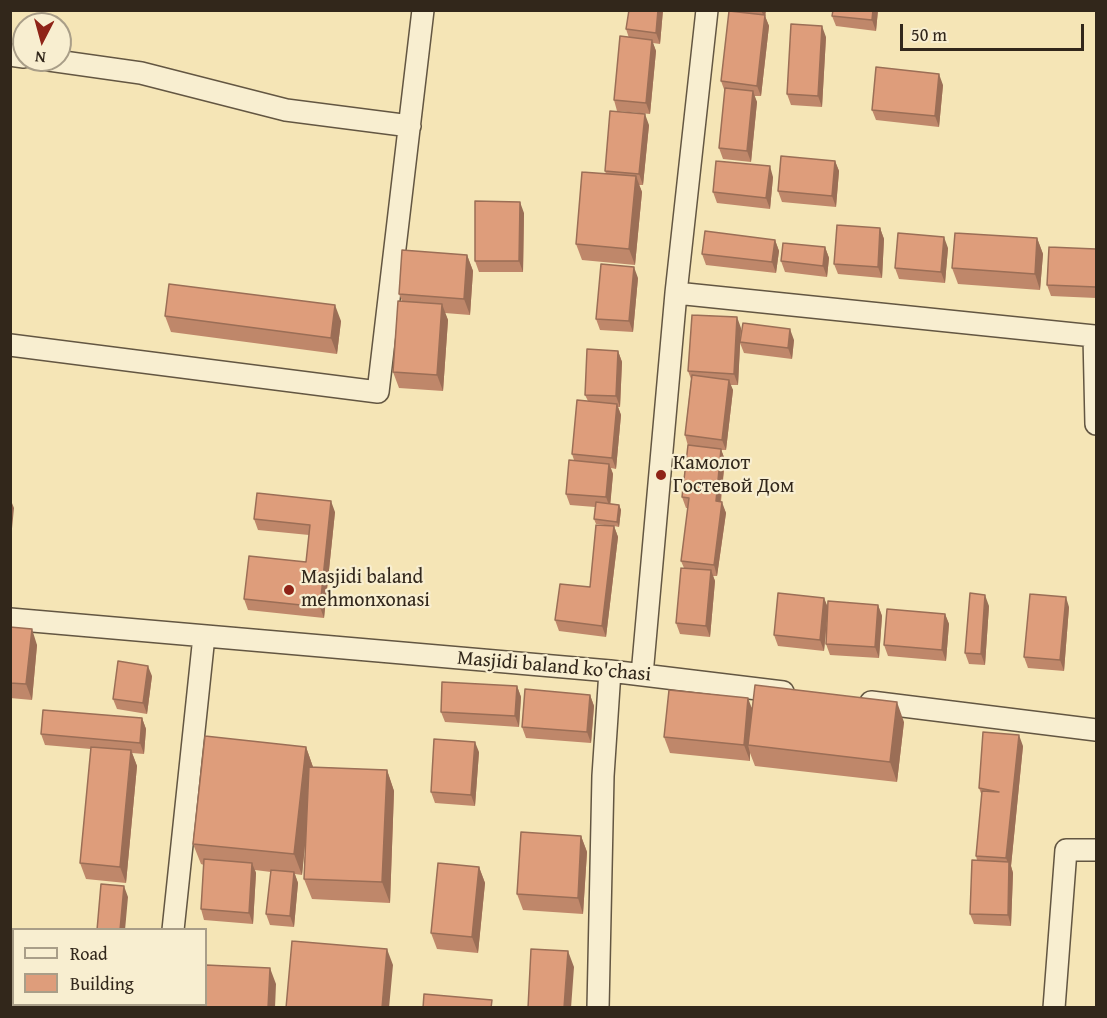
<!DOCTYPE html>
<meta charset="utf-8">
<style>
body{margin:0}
#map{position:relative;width:1107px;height:1018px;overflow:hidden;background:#f5e5b6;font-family:"Gentium Book Plus",serif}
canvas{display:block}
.frame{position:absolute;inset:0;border:12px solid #32271b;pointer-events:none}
.legend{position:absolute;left:12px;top:928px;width:195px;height:78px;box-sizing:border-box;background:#f8eed0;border:2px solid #a99e88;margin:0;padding:8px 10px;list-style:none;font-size:18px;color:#32271b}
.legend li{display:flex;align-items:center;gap:12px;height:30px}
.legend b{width:30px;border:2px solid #a99e88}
.north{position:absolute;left:12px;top:12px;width:60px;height:60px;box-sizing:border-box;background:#f8eed0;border:2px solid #a99e88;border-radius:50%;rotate:186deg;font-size:16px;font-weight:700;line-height:24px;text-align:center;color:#32271b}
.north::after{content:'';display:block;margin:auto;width:21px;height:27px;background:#8f2418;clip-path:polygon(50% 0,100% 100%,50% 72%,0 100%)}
.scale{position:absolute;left:900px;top:24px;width:184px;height:27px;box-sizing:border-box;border:3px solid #32271b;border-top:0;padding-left:8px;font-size:18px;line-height:21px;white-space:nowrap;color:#32271b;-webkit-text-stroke:4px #f8eed0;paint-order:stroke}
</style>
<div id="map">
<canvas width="1107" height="1018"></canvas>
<div class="frame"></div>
<ul class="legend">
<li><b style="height:8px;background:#f8eed0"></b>Road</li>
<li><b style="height:16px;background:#de9d7b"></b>Building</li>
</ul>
<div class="north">N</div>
<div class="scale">50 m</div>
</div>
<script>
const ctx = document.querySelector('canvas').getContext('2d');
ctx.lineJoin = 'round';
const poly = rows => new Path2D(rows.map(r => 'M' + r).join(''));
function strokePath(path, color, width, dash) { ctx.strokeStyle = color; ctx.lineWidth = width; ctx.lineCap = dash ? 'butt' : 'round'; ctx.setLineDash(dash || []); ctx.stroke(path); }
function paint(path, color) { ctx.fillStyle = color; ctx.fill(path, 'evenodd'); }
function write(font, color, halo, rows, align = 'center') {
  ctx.font = font + ' "Gentium Book Plus",serif'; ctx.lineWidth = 4.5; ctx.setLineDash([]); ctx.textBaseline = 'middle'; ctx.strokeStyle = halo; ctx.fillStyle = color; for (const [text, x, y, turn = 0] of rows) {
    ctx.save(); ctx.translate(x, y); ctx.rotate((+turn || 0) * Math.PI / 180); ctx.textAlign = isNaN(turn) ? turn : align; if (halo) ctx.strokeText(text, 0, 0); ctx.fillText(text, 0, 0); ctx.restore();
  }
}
const street = poly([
 [10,55,24,57],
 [49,60,141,73,286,110,410,126],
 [676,293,1094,336,1096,424],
 [10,345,378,392,423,10],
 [10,619,610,671,783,692],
 [642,675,676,293,707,10],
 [871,702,1096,730],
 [173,930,204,636],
 [164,1008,165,1004],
 [598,1008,603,776,610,671],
 [1054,1008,1066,850,1096,850]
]);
strokePath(street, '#635642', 24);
strokePath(street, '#f8eed0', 21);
paint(poly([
 [629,10,663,10,660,44,653,43,656,51,650,114,617,111,614,100,629,38,626,29],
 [733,10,766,10,765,16,769,26,761,96,754,96,757,102,751,162,723,159,719,148,725,92,721,81],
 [833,10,878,10,876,31,836,26,832,16],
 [826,37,822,107,791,105,787,94],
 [943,85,939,127,876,120,872,110],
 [649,125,643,185,639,185,642,192,635,265,582,260,576,244,606,174,605,171],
 [835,161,839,171,836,207,782,202,778,191],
 [773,177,770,209,717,203,713,192],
 [524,213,523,272,479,272,475,261],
 [880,228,884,239,882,278,838,274,834,264],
 [1037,238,1043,254,1040,290,958,284,952,268],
 [775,240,779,251,776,273,706,265,702,254],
 [825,247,829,258,827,277,785,272,781,261],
 [948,248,945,283,899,279,895,268],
 [1096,249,1096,298,1051,296,1047,285],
 [467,255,473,271,470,315,445,313,448,320,443,391,399,388,393,372,402,301,399,294],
 [638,278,633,332,600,330,596,319],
 [165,316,341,321,337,354,171,332],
 [741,328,740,342,794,340,792,359,744,353,740,343,738,385,730,385,733,390,726,450,721,450,725,460,721,502,726,513,717,576,713,576,715,581,710,637,680,634,676,623,684,568,681,561,688,508,686,508,682,497,688,446,685,435,691,379,688,371],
 [618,351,622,362,620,407,618,407,621,415,616,469,611,468,613,474,610,504,619,505,621,510,619,527,614,526,618,537,606,637,559,631,555,620,590,587,613,526,596,524,594,519,595,507,570,505,566,494,574,460,572,454,588,401,585,395],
 [335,512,324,618,248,610,244,599,306,562,309,535,258,530,254,519],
 [824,598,828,608,878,605,882,616,879,658,830,655,826,644,828,610,824,651,778,646,774,635],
 [989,606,985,665,969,664,965,653],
 [1069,607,1064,671,1028,668,1024,657],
 [945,614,949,624,946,661,888,656,884,645],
 [10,627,37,645,32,700,10,698],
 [152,676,147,714,117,709,113,699],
 [517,686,521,697,519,727,445,722,441,712],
 [590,695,594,706,591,743,526,738,522,727],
 [752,707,904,722,897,782,755,766,750,753,750,761,670,753,664,737],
 [142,718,146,729,144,754,132,753,137,766,126,883,86,879,80,863,91,749,45,745,41,734],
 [1023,746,1011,866,1013,873,1011,926,974,924,970,914,977,860,976,856,982,796,979,788],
 [306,747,313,767,387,770,394,791,390,903,312,899,304,879,306,832,302,875,295,874,298,883,294,927,270,925,266,914,271,872,255,870,256,873,253,924,204,920,201,909,204,865,201,864,193,844],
 [479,752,475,806,435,803,431,792],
 [581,836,587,852,583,914,523,910,517,894],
 [479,867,485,883,478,953,437,949,431,933]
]), '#bf876a');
paint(poly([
 [658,10,663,10,660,44,656,33],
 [761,10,766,10,765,16,769,26,761,96,757,86,765,19],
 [873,10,878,10,876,31,872,20],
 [822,26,826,37,822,107,818,96],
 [652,40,656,51,650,114,646,103],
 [939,74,943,85,939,127,935,116],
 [753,91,757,102,751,162,747,151],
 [645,114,649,125,643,185,639,174],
 [835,161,839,171,836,207,832,196],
 [770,166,773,177,770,209,766,198],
 [636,176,642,192,635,265,629,249],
 [520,202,524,213,523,272,519,261],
 [880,228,884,239,882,278,878,267],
 [944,237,948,248,945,283,941,272],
 [1037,238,1043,254,1040,290,1035,274],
 [775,240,779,251,776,273,772,262],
 [825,247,829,258,827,277,823,266],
 [467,255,473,271,470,315,464,299],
 [634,267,638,278,633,332,629,321],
 [442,304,448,320,443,391,437,375],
 [335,305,341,321,337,354,331,338],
 [737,317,741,328,738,385,734,374],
 [790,329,794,340,792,359,788,348],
 [618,351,622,362,620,407,616,396],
 [729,380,733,390,726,450,722,440],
 [617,404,621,415,616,469,612,458],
 [721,449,725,460,719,512,716,501],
 [609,464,613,474,610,508,606,497],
 [10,498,14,508,10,549],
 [331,501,335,512,324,618,320,607],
 [722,502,726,513,717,576,714,565],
 [619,505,621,510,619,527,617,522],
 [614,526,618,537,606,637,602,626],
 [711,570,715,581,710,637,706,626],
 [985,595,989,606,985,665,981,654],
 [1066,597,1069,607,1064,671,1060,660],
 [824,598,828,608,824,651,820,640],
 [878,605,882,616,879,658,875,647],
 [945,614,949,624,946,661,942,650],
 [32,629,37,645,32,700,26,684],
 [148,666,152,676,147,714,143,703],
 [517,686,521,697,519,727,515,716],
 [590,695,594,706,591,743,587,732],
 [748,698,754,714,748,745,750,753,750,761,744,745],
 [897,702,904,722,897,782,890,762],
 [142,718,146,729,144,754,140,743],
 [1019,735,1023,746,1011,866,1013,873,1011,926,1008,915,1009,866,1006,858],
 [475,742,479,752,475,806,471,795],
 [306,747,313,767,302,875,294,854],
 [131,750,137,766,126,883,120,867],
 [387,770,394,791,390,903,382,882],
 [581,836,587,852,583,914,578,898],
 [252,863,256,873,253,924,249,913],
 [479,867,485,883,478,953,472,937],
 [294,872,298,883,294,927,290,916],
 [124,886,128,897,125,930,120,930],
 [387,949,393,965,389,1008,382,1008],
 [568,951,574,967,571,1008,564,1008],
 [270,968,276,984,275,1008,268,1008]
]), '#9b6e56');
const building = poly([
 [629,10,658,10,656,33,626,29,629,10],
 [833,10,873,10,872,20,832,16,833,10],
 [729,11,765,15,757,86,721,81,729,11],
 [791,24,822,26,818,96,787,94,791,24],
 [620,36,652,40,646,103,614,100,620,36],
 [876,67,939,74,935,116,872,110,876,67],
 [725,88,753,91,747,151,719,148,725,88],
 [610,111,645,114,639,174,605,171,610,111],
 [781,156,835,161,832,196,778,191,781,156],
 [716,161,770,166,766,198,713,192,716,161],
 [582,172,636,176,629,249,576,244,582,172],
 [475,201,520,202,519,261,475,261,475,201],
 [837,225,880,228,878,267,834,264,837,225],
 [705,231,775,240,772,262,702,254,705,231],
 [898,233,944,237,941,272,895,268,898,233],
 [955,233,1037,238,1035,274,952,268,955,233],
 [783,243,825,247,823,266,781,261,783,243],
 [1049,247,1096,249,1096,287,1047,285,1049,247],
 [402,250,467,255,464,299,399,294,402,250],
 [601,264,634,267,629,321,596,319,601,264],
 [169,284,335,305,331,338,165,316,169,284],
 [398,301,442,304,437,375,393,372,398,301],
 [692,315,737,317,734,374,688,371,692,315],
 [743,323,790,329,788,348,740,342,743,323],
 [587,349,618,351,616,396,585,395,587,349],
 [692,375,729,380,722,440,685,435,692,375],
 [577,400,617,404,612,458,572,454,577,400],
 [688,445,721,449,716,501,722,502,714,565,681,561,689,498,682,497,688,445],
 [569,460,609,464,606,497,566,494,569,460],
 [257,493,331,501,320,607,244,599,249,556,306,562,310,525,254,519,257,493],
 [596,502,619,505,617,522,594,519,596,502],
 [596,525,614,526,602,626,555,620,560,584,590,587,596,525],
 [681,568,711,570,706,626,676,623,681,568],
 [778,593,824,598,820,640,774,635,778,593],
 [970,593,985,595,981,654,965,653,970,593],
 [1030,594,1066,597,1060,660,1024,657,1030,594],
 [828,601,878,605,875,647,826,644,828,601],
 [887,609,945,614,942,650,884,645,887,609],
 [10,627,32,629,26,684,10,683,10,627],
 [118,661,148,666,143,703,113,699,118,661],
 [442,682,517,686,515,716,441,712,442,682],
 [755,685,897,702,890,762,748,745,755,685],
 [525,689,590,695,587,732,522,727,525,689],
 [669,690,748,698,744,745,664,737,669,690],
 [43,710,142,718,140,743,41,734,43,710],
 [983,732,1019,735,1006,858,976,856,982,791,999,792,979,788,983,732],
 [205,736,306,747,294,854,193,844,205,736],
 [434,739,475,742,471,795,431,792,434,739],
 [91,747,131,750,120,867,80,863,91,747],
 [309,767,387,770,382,882,304,879,309,767],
 [521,832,581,836,578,898,517,894,521,832],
 [204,859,252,863,249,913,201,909,204,859],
 [972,860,1009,862,1008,915,970,914,972,860],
 [438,863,479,867,472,937,431,933,438,863],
 [271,870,294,872,290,916,266,914,271,870],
 [101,884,124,886,120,930,97,930,101,884],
 [292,941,387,949,382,1008,286,1008,292,941],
 [531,949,568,951,564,1008,528,1008,531,949],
 [206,965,270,968,268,1008,185,1008,185,1005,206,1005,206,965],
 [424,994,492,1000,491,1008,423,1008,424,994],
 [30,1005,88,1005,117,1007,30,1008,30,1005]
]);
paint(building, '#de9d7b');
strokePath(building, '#9b6e56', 1.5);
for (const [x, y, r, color] of [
 [661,475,6,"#8f2418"],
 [289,590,6,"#8f2418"]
]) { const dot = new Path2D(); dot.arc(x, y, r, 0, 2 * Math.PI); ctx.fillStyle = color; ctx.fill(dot); strokePath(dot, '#f8eed0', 2); }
write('20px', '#32271b', '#f8eed0', [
 ["Камолот",673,464],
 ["Гостевой Дом",673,487],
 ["Masjidi baland",301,578],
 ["mehmonxonasi",301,601]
], 'left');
write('20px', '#32271b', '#f8eed0', [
 ["Masjidi baland ko'chasi",554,667,5]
]);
</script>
